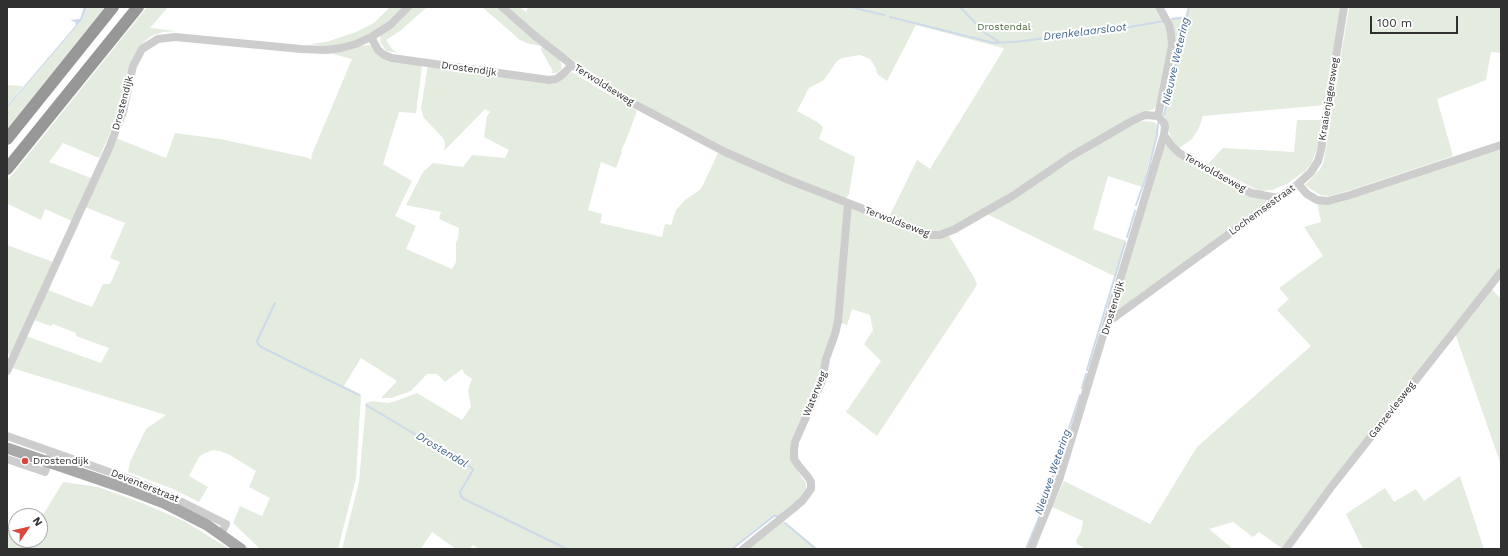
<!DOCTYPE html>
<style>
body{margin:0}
#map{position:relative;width:1508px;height:556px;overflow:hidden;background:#fff;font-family:"Work Sans",sans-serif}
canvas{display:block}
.frame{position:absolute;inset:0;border:8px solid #303030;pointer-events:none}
.north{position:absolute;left:8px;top:508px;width:40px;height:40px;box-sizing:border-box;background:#fff;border:1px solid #acacac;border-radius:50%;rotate:56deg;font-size:11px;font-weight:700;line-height:16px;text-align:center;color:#303030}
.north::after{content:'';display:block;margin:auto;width:14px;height:18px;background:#db473d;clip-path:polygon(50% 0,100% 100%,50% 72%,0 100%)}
.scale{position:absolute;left:1370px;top:16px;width:88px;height:18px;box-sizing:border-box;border:2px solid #303030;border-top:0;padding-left:5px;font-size:12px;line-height:14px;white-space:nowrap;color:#303030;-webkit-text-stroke:3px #fff;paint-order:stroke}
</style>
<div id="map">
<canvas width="1508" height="556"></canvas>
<div class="frame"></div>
<div class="north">N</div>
<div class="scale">100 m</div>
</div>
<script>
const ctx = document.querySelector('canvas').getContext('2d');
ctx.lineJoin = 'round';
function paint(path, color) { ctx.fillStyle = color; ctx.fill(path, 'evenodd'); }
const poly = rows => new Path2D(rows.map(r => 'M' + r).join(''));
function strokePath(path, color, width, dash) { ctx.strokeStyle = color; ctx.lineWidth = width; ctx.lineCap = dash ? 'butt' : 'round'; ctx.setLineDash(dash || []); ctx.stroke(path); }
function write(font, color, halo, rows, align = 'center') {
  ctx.font = font + ' "Work Sans",sans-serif'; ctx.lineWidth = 4; ctx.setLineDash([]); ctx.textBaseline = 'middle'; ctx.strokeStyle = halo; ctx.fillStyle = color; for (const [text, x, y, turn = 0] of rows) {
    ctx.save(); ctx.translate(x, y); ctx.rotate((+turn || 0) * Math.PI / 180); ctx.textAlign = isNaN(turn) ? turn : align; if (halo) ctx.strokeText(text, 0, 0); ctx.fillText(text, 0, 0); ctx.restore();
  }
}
paint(poly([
 [87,7,105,7,7,129,7,108,82,20],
 [147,7,168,7,150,28,177,31,163,32,151,36,144,42,137,52,113,126,99,158,63,143,49,162,91,178,72,221,45,209,41,220,8,204,7,205,7,181],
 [390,7,403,7,387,22,357,41,330,47,310,44,326,42,356,32,374,23],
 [410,7,427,7,400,31,386,40,392,49,398,53,386,51,380,42,381,34],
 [482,7,497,7,560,60,562,67,561,70,557,73,551,73,553,71,541,50,542,46,529,44,520,40],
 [506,7,520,7,526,12,528,7,1154,7,1166,28,1169,44,1156,106,1154,109,1144,112,946,231,932,233,889,217,917,160,930,169,1004,49,1003,48,916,25,887,81,877,74,876,68,870,59,860,55,842,58,837,61,824,80,809,88,797,111,817,122,823,127,819,139,855,157,849,194,845,200,741,156,643,106,564,54,534,31],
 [1188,7,1340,7,1325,105,1203,116,1199,128,1192,139,1179,148,1177,147,1171,138,1164,113,1176,54,1175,37,1171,19,1185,17],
 [1349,7,1501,7,1501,53,1491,52,1486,80,1437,99,1453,156,1351,190,1330,196,1320,195,1305,185,1321,168,1324,160],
 [369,45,373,47,377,53,421,64,422,66,416,113,399,112,383,164,412,181,395,216,416,226,406,249,452,269,456,262,456,242,458,239,459,228,439,219,441,212,406,205,423,172,433,163,463,167,472,155,505,158,509,150,484,137,487,116,490,112,485,109,444,151,445,143,443,138,424,118,421,109,428,64,557,82,572,72,609,95,637,111,627,138,621,151,622,152,616,168,601,162,588,210,602,214,600,223,662,237,665,224,671,225,676,210,685,200,701,189,719,151,844,205,834,324,792,462,802,478,806,483,806,490,803,496,780,516,776,515,732,549,479,549,473,545,469,549,456,549,432,532,421,549,342,549,359,482,366,403,372,401,388,403,396,401,417,393,462,420,471,407,468,390,472,379,465,374,462,369,445,382,437,374,427,374,411,391,391,398,381,398,397,381,361,358,344,386,361,395,356,478,338,549,260,549,233,523,240,506,262,516,270,498,249,487,256,471,230,455,220,451,213,450,203,454,199,457,189,476,208,487,199,502,173,489,128,472,130,462,146,429,166,415,12,368,26,336,101,363,109,348,76,336,76,333,53,324,51,326,34,320,48,290,92,307,103,284,110,284,120,262,110,258,125,223,85,207,116,138,166,158,175,133,220,139,309,158,311,160,312,154,352,59,329,53,361,46],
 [7,85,23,86,7,106],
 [1297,120,1322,120,1317,149,1311,164,1305,171,1287,184,1272,190,1259,191,1208,164,1223,148,1294,152],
 [1143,121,1154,122,1156,124,1158,130,1142,187,1108,176,1093,229,1126,241,1116,277,987,214,1127,127],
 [1167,145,1267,198,1268,201,1111,317,1164,146],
 [1501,148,1501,266,1283,549,1259,532,1253,537,1233,522,1209,529,1233,549,1086,549,1077,544,1076,541,1081,532,1083,521,1052,507,1064,481,1150,524,1197,447,1311,346,1277,310,1289,299,1279,288,1323,256,1304,227,1321,222,1317,202],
 [851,208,944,237,949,236,975,279,977,285,877,436,846,412,881,361,864,344,873,330,870,315,852,309,847,325,839,322],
 [7,245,53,262,11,355,7,353],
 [1491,288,1501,299,1501,465,1455,333],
 [1460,476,1484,549,1363,549,1346,514,1385,488,1394,502,1416,489,1424,501],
 [63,482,98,487,142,503,184,521,230,549,7,549,7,525,16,529,16,540,40,540,40,520],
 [783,521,818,549,748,549]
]), '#e4ecdf');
paint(poly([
 [84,7,87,7,82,20,7,108,7,106,76,25,75,22,70,20,80,19]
]), '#ccdaea');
strokePath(poly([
 [851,7,884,15],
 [960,7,985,33,999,42],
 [890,17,994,43,1014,42,1112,30,1164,21],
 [1172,19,1186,17],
 [1164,115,1189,7],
 [1136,205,1148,171,1157,135,1158,123],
 [1127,237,1135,211],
 [275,303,257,341,258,344,261,347,359,395],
 [1087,370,1125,243],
 [1082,388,1086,374],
 [366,405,472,468,473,470,460,492,461,496,464,499,567,549],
 [785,523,816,549],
 [732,549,774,516,779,516],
 [1026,549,1041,513,1080,395]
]), '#ccdaea', 2);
strokePath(poly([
 [502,7,535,36,572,65,621,97,725,152,789,180,930,235,940,235,955,229,1014,195,1070,157,1130,122,1145,115,1158,116,1164,123,1165,127,1164,135,1059,480,1031,549],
 [371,37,378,50,384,55,392,58,549,80,556,79,562,75,572,65],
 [1158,116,1172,46,1171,34,1169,25,1159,7],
 [1164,135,1171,145,1179,153,1251,193,1278,198],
 [1298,184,1307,194,1317,200,1328,201,1350,195,1501,145],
 [1108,322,1298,184,1311,172,1318,161,1321,150,1344,7],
 [7,371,109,148,123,112,133,66,142,49,158,39,175,37,301,49,326,50,341,48,356,44,371,37,390,25,408,7],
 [7,436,135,481,172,497,226,524,221,534],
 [7,459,45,472,49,458],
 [743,549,794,508,803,500,811,489,811,482,808,477,798,465,794,459,794,450,795,442,822,381,826,359,835,334,838,321,848,203],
 [1286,549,1332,486,1501,272]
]), '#cdcdcd', 8);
strokePath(poly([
 [7,448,130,490,164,503,207,525,241,549]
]), '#a8a8a8', 11);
strokePath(poly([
 [7,139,113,7],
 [7,169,138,7]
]), '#979797', 12);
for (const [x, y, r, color] of [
 [25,461,4,"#db473d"]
]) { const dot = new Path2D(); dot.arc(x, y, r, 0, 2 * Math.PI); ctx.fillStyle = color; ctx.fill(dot); strokePath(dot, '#fff', 1.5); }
write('10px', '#4d693f', '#fff', [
 ["Drostendal",1004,27]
]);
write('10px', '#303030', '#fff', [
 ["Drostendijk",469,69,8],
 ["Terwoldseweg",604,85,32],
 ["Kraaienjagersweg",1329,99,-81],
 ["Drostendijk",123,103,-75],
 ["Terwoldseweg",1215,173,29],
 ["Lochemsestraat",1262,210,-36],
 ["Terwoldseweg",897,222,21],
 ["Drostendijk",1113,308,-73],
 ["Waterweg",815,394,-68],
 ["Ganzevlesweg",1392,410,-52],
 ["Deventerstraat",145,486,22]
]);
write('10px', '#303030', '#fff', [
 ["Drostendijk",33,461]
], 'left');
write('italic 11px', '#42668d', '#fff', [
 ["Drenkelaarsloot",1085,32,-7],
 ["Nieuwe Wetering",1176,61,-77],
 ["Drostendal",442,450,31],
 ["Nieuwe Wetering",1053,472,-71]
]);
</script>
